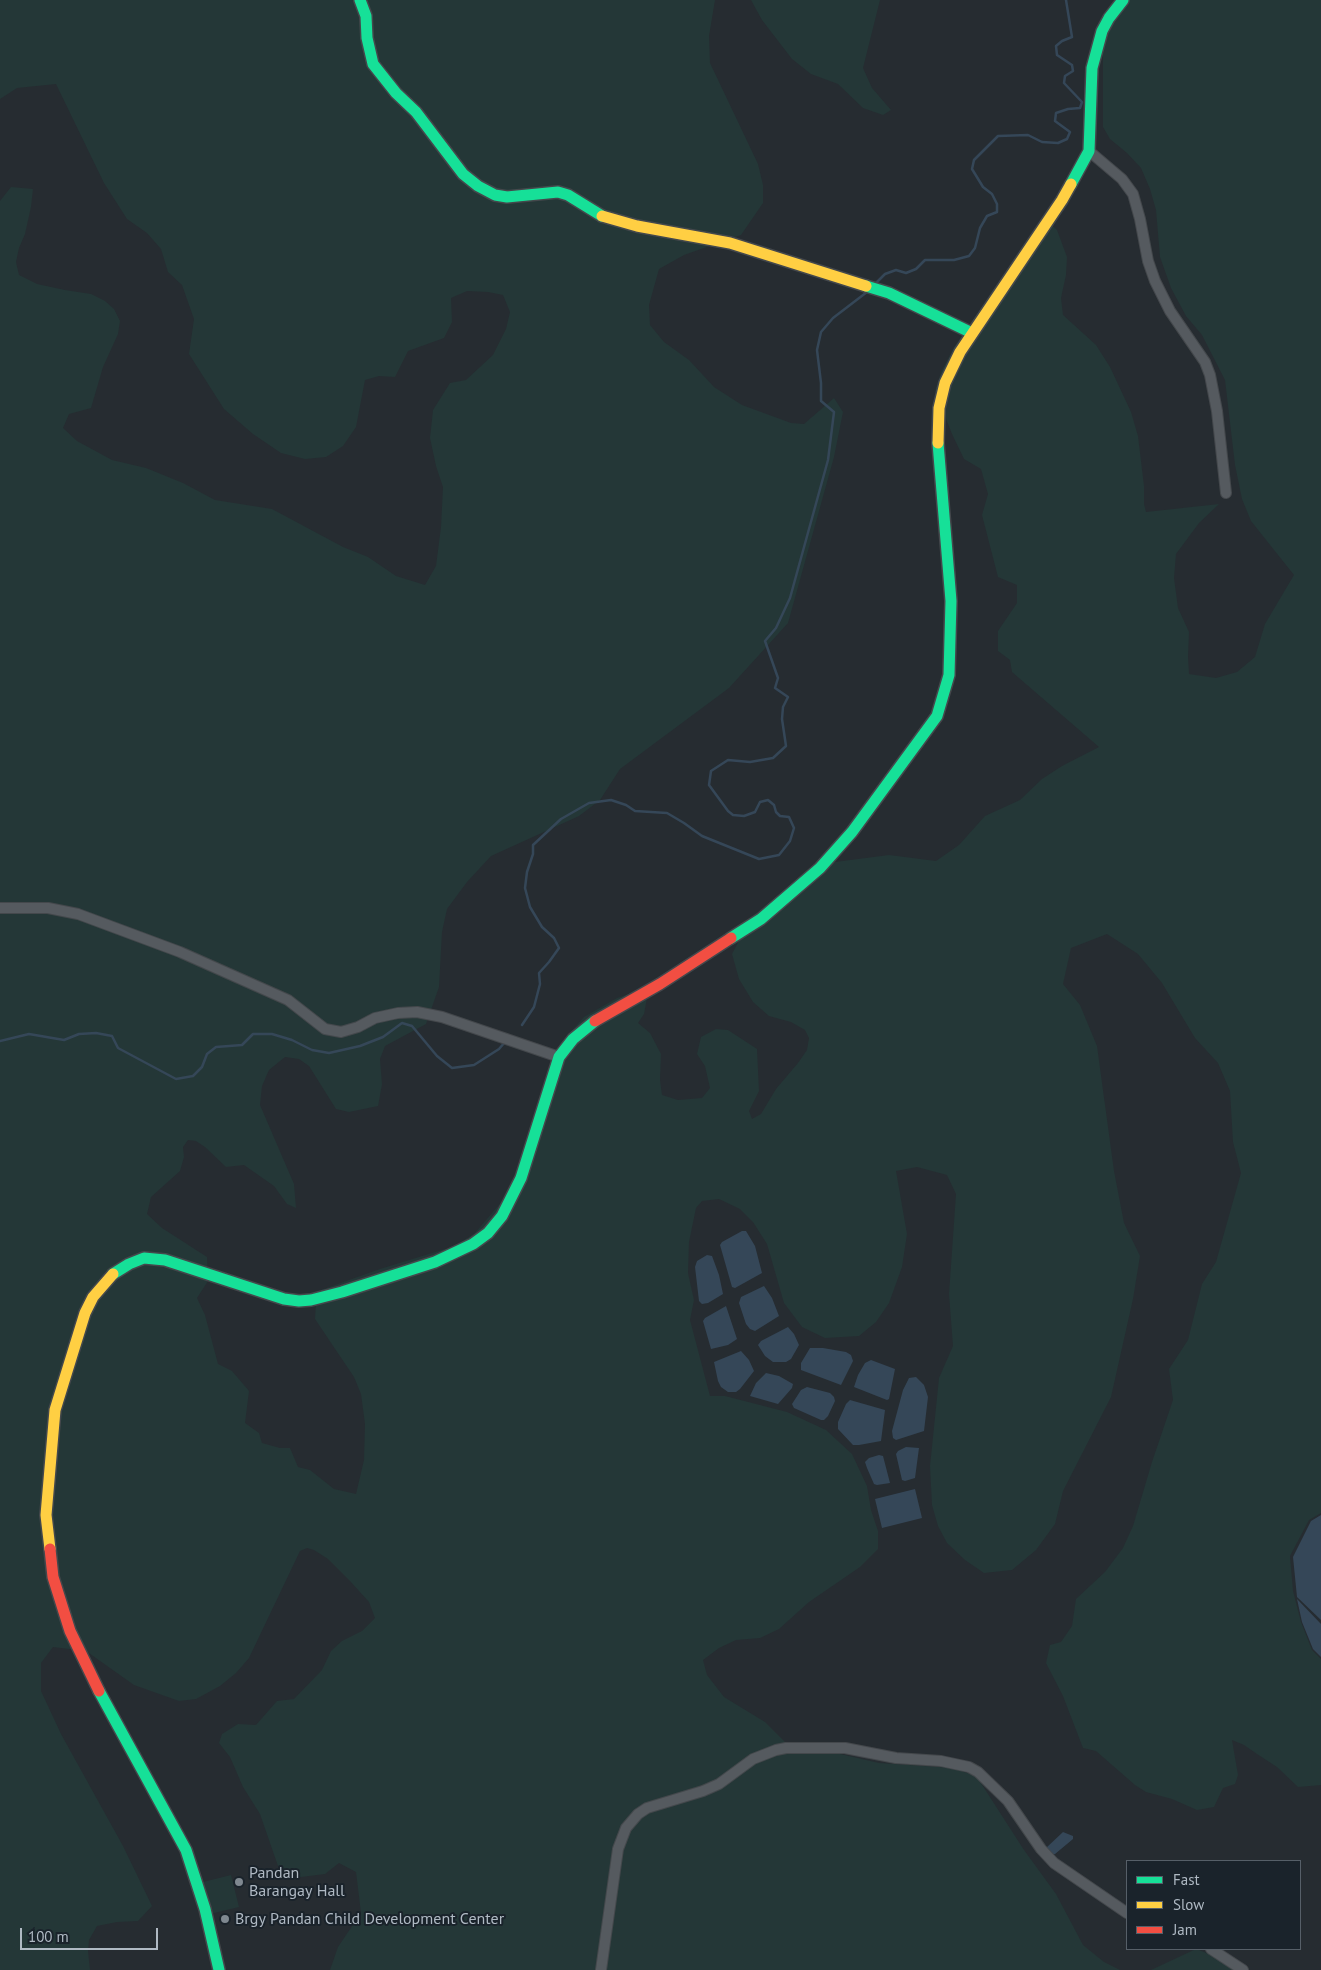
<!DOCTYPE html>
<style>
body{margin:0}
#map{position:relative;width:1321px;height:1970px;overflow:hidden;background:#262c31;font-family:"PT Sans",sans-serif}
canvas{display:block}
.legend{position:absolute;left:1126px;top:1860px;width:175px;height:90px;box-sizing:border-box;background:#1a232b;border:1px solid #565f68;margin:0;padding:6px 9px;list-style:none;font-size:15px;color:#afb9c3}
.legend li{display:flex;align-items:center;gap:10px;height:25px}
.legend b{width:25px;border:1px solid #565f68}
.scale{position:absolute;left:20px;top:1928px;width:138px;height:22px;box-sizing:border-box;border:2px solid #afb9c3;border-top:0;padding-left:6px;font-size:15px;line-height:18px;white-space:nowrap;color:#afb9c3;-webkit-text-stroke:4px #1a232b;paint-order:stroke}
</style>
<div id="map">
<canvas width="1321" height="1970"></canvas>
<ul class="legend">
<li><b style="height:6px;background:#16e098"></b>Fast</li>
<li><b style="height:6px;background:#ffcf43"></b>Slow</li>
<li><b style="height:6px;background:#f24e42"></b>Jam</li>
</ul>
<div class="scale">100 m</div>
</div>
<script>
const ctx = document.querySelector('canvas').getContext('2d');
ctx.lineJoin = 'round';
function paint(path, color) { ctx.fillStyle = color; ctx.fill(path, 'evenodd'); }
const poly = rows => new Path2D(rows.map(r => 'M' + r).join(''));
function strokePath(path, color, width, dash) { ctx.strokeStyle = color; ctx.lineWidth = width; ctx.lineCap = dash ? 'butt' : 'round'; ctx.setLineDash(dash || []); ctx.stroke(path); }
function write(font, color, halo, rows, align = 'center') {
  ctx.font = font + ' "PT Sans",sans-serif'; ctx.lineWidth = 4; ctx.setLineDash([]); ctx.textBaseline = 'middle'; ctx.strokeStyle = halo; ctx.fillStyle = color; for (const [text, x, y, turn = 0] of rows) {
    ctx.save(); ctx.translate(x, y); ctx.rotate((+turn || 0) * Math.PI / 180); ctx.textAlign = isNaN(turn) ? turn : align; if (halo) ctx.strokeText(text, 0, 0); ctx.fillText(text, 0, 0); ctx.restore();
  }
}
paint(poly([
 [0,0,715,0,709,36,710,63,758,164,763,185,763,203,741,235,684,255,659,269,649,305,650,325,664,342,689,360,714,387,742,405,791,423,804,424,834,398,843,412,834,457,788,623,729,688,620,769,600,800,579,816,491,856,467,882,447,909,442,932,439,987,426,1024,385,1046,380,1059,382,1084,378,1106,349,1112,336,1109,309,1066,299,1059,285,1057,269,1070,262,1086,260,1105,294,1184,296,1208,287,1204,274,1186,244,1165,226,1167,205,1147,196,1141,188,1140,183,1147,184,1157,180,1171,151,1197,147,1214,162,1228,207,1257,208,1281,197,1298,205,1315,218,1364,232,1371,249,1391,245,1423,259,1433,262,1443,280,1448,290,1448,298,1467,310,1470,334,1489,356,1494,364,1460,365,1424,361,1394,354,1377,315,1319,316,1302,321,1290,380,1269,455,1246,475,1233,504,1199,516,1178,560,1044,584,1017,617,998,643,989,648,992,644,1014,638,1023,650,1033,661,1054,660,1080,662,1095,678,1100,702,1098,710,1088,705,1066,697,1054,701,1037,716,1029,728,1030,757,1049,759,1091,749,1111,752,1119,761,1114,776,1089,798,1063,807,1050,809,1038,805,1030,791,1022,769,1016,753,1002,739,979,732,954,746,927,755,914,795,882,835,862,889,855,936,861,959,845,985,816,1020,800,1042,779,1062,766,1099,747,1012,672,1010,660,998,651,998,631,1017,603,1017,585,998,577,982,515,988,494,981,469,964,459,952,434,935,391,941,372,954,347,1044,218,1057,230,1067,257,1066,275,1061,298,1063,315,1096,345,1110,367,1131,412,1138,436,1144,486,1144,504,1146,512,1219,504,1199,523,1176,554,1174,578,1178,608,1189,632,1188,656,1189,674,1216,678,1237,672,1255,657,1265,624,1294,575,1251,521,1242,499,1235,465,1225,380,1202,335,1186,316,1171,288,1160,257,1156,210,1150,189,1141,168,1127,153,1110,139,1103,127,1103,53,1114,0,1321,0,1321,1513,1309,1520,1290,1556,1293,1591,1301,1622,1312,1650,1321,1659,1321,1785,1298,1787,1277,1767,1257,1754,1244,1745,1232,1740,1238,1775,1235,1784,1223,1788,1214,1807,1197,1810,1172,1799,1146,1792,1135,1785,1096,1751,1083,1748,1063,1696,1046,1663,1050,1645,1061,1642,1072,1626,1076,1599,1105,1572,1123,1548,1133,1526,1152,1462,1173,1400,1169,1369,1188,1340,1202,1284,1216,1262,1241,1173,1233,1142,1230,1091,1218,1063,1195,1038,1162,983,1138,954,1107,934,1071,948,1063,984,1080,1005,1097,1046,1114,1171,1124,1223,1140,1256,1133,1299,1111,1397,1063,1491,1055,1524,1036,1550,1012,1570,984,1573,965,1560,947,1543,938,1526,932,1505,930,1466,939,1378,953,1346,949,1294,956,1194,947,1175,917,1167,896,1171,907,1234,902,1267,889,1303,876,1322,859,1336,825,1338,802,1327,784,1303,767,1244,753,1222,740,1209,719,1199,702,1201,696,1208,689,1242,688,1273,694,1300,690,1320,710,1396,725,1396,787,1412,826,1430,852,1454,867,1486,871,1510,878,1531,878,1549,860,1567,809,1602,779,1629,760,1638,736,1640,719,1648,703,1660,707,1675,724,1697,765,1722,790,1747,810,1747,879,1763,955,1768,977,1777,1024,1850,1056,1894,1083,1945,1104,1962,1120,1970,330,1970,338,1947,361,1913,356,1872,339,1863,325,1874,301,1877,278,1866,260,1814,243,1787,230,1757,219,1743,222,1734,238,1724,256,1725,277,1701,294,1699,322,1670,331,1651,342,1641,362,1631,375,1618,369,1602,350,1581,328,1559,314,1550,307,1548,300,1551,249,1658,236,1673,220,1686,196,1699,179,1701,134,1685,86,1651,53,1647,41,1663,41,1691,61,1734,123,1846,152,1906,138,1921,117,1922,97,1926,89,1940,88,1951,90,1970,0,1970,0,201,11,187,33,189,31,207,25,234,19,248,16,262,19,275,37,284,65,290,91,294,105,301,114,309,120,321,118,334,103,367,91,408,69,414,63,428,77,441,112,460,146,468,183,483,215,500,272,509,343,547,368,557,396,576,425,585,436,566,441,527,443,487,436,466,430,438,433,410,450,383,466,380,493,355,506,329,510,312,503,295,488,292,467,291,451,298,452,322,444,338,408,351,395,377,379,376,365,380,356,427,343,446,326,457,305,459,281,453,253,434,224,409,189,354,194,319,182,285,168,272,161,249,147,233,127,219,104,183,56,84,17,88,0,99],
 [751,0,880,0,863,68,872,88,891,110,883,115,863,108,838,84,811,74,792,59,762,20],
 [231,1875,239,1907,210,1914,203,1882],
 [1196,1949,1209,1954,1233,1970,1151,1970]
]), '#243737');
paint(poly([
 [742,1231,746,1231,755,1246,762,1273,735,1288,732,1287,720,1245,722,1242],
 [707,1255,712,1256,719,1275,723,1294,708,1303,702,1304,699,1301,695,1267,697,1261],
 [764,1286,772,1298,779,1316,755,1331,750,1329,746,1324,739,1303,741,1297],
 [726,1306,737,1339,728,1345,711,1349,703,1321,705,1318],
 [788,1327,794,1334,799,1345,791,1359,786,1362,773,1362,765,1356,758,1345,761,1341],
 [810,1348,823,1348,846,1352,851,1355,853,1361,841,1385,801,1370,801,1363],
 [741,1351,749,1360,754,1371,740,1389,736,1392,728,1392,721,1387,718,1381,714,1362],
 [871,1360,895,1369,889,1399,887,1400,854,1387,858,1375,865,1363],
 [766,1373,779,1376,793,1384,792,1388,778,1404,750,1396,756,1383],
 [916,1377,924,1385,928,1397,924,1431,896,1440,893,1438,892,1431,903,1390,909,1378],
 [807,1387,830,1393,834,1397,835,1401,828,1416,824,1420,821,1420,794,1408,792,1404,801,1390],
 [850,1400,885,1410,881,1441,859,1445,853,1445,838,1429,838,1422,846,1404],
 [906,1447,919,1448,915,1478,905,1481,902,1480,896,1454,898,1451],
 [879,1455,883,1456,890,1483,877,1485,874,1484,867,1468,865,1462,869,1458],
 [915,1489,922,1518,882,1528,875,1499],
 [1321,1515,1321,1620,1297,1597,1293,1557,1311,1521],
 [1297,1599,1321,1624,1321,1657,1313,1649,1302,1622],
 [1063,1832,1073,1836,1073,1839,1055,1854,1051,1855,1046,1848]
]), '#354758');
strokePath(poly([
 [876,283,885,274,896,270,906,273,916,269,925,260,954,260,969,256,975,248,980,228,987,216,997,212,997,204,992,194,983,187,972,169,974,160,998,136,1028,135,1042,142,1058,143,1067,139,1070,132,1055,121,1056,113,1068,109,1080,108,1082,102,1064,83,1065,76,1073,71,1072,65,1057,55,1056,46,1062,41,1072,37,1066,0],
 [522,1025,534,1007,540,984,539,973,549,962,559,948,554,938,542,927,530,907,525,888,527,872,533,854,533,845,561,819,589,803,611,800,626,805,635,811,667,813,684,823,702,836,759,859,779,855,790,841,794,828,789,817,780,816,776,812,774,805,768,800,760,802,755,812,744,816,733,815,728,811,709,785,711,771,728,760,750,762,773,758,786,746,782,719,783,707,788,697,775,688,778,678,765,641,776,628,790,598,828,460,834,412,821,401,821,383,817,350,821,332,833,318,867,292],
 [0,1041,29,1034,64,1040,79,1034,96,1033,112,1036,118,1048,176,1079,193,1076,202,1067,207,1054,216,1047,242,1045,253,1034,272,1034,292,1040,312,1050,329,1053,360,1046,383,1037,402,1023,412,1026,437,1056,452,1068,474,1065,499,1049,505,1042]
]), '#354758', 2.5);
const street = poly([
 [1089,151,1122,179,1133,194,1140,219,1148,261,1155,281,1170,311,1205,362,1210,375,1217,411,1226,493],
 [0,908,48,908,78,914,180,952,288,1000,325,1029,341,1032,358,1027,375,1018,398,1013,417,1012,442,1017,559,1057],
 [1211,1949,1243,1970],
 [601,1970,618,1849,626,1828,638,1814,647,1808,703,1791,719,1784,753,1759,776,1750,786,1748,845,1748,896,1758,941,1761,969,1767,978,1772,1008,1801,1041,1849,1054,1863,1127,1913]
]);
const fast = poly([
 [360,0,366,16,367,38,373,64,396,93,416,112,463,174,478,186,495,195,507,197,558,192,568,195,602,216],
 [1071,184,1089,151,1092,68,1102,31,1109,18,1123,0],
 [866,286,889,293,972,333],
 [731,938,761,919,820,868,852,832,937,716,949,675,951,601,938,443],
 [113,1274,129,1264,144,1258,165,1260,284,1299,299,1301,311,1300,342,1292,435,1262,473,1244,488,1233,502,1216,521,1178,559,1057,573,1039,595,1021],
 [99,1691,186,1850,205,1909,219,1970]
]);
const slow = poly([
 [602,216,637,226,730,243,866,286],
 [938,443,939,408,945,383,960,352,1062,200,1071,184],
 [50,1549,46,1515,55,1410,85,1313,93,1297,113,1274]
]);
const jam = poly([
 [595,1021,660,984,731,938],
 [50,1549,53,1577,70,1631,99,1691]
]);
strokePath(street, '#44484c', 12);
strokePath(fast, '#44484c', 14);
strokePath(slow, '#44484c', 14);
strokePath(jam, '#44484c', 14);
strokePath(street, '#555a5f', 10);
strokePath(fast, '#16e098', 11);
strokePath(slow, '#ffcf43', 11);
strokePath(jam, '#f24e42', 11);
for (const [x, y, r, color] of [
 [239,1882,5,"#7f8890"],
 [225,1919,5,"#7f8890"]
]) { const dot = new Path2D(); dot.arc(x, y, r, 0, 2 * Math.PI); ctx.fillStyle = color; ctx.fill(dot); strokePath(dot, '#1a232b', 2); }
write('16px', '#afb9c3', '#1a232b', [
 ["Pandan",249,1873],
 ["Barangay Hall",249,1891],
 ["Brgy Pandan Child Development Center",235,1919]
], 'left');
</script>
